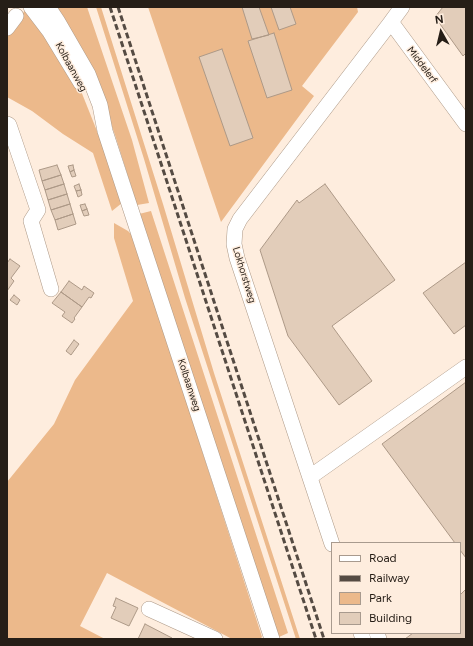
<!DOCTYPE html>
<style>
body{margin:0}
#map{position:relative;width:473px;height:646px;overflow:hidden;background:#feedde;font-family:Figtree,sans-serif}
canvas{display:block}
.frame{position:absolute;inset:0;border:8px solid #261e17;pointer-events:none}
.legend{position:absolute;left:331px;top:542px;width:130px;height:92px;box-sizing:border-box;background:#feedde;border:1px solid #a89a8e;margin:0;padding:5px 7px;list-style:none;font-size:12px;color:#261e17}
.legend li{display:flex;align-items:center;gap:8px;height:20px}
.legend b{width:20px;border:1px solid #a89a8e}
.north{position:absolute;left:421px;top:12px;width:40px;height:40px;-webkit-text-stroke:3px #feedde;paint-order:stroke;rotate:352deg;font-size:11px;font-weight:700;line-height:16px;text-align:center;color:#261e17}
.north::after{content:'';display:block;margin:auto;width:14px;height:18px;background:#261e17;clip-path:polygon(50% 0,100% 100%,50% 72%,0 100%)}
</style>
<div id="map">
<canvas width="473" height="646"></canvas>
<div class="frame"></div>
<ul class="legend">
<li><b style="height:5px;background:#fff"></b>Road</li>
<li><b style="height:5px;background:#554b43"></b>Railway</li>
<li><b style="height:11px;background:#ecb98b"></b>Park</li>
<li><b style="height:11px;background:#e2cdba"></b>Building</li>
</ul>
<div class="north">N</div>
</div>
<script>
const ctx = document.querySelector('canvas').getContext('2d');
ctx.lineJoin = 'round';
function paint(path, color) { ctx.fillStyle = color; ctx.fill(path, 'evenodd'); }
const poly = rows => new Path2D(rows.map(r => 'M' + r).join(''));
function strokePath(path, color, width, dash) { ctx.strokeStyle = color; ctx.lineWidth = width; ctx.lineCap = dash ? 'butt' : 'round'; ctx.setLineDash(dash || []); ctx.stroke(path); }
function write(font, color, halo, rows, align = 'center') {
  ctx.font = font + ' Figtree,sans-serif'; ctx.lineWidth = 3; ctx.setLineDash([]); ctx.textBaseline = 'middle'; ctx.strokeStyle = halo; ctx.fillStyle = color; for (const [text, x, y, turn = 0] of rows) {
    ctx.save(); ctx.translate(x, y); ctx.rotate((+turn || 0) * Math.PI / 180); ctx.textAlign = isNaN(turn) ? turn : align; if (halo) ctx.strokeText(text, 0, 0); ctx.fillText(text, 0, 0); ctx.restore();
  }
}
paint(poly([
 [54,7,87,7,132,140,149,203,137,205,115,135,94,76],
 [96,7,101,7,163,204,214,373,300,639,296,639,185,298,144,159],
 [148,7,357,7,358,12,302,86,314,96,221,222],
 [26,9,77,81,99,136,122,203,112,211,93,153,63,134,32,111,7,97,7,35],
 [151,211,288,633,279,637,139,214],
 [114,223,128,231,133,236,262,637,260,639,232,639,107,573,80,626,105,639,7,639,7,482,54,424,75,380,133,301,114,238]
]), '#ecb98b');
const building = poly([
 [242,7,259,7,269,35,252,39,242,7],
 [271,7,290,7,296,24,279,30,271,7],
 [443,7,466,7,466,53,463,56,435,17,443,7],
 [274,33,292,90,267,98,248,41,274,33],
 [222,49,253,138,230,146,199,57,222,49],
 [57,165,61,175,42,181,39,170,57,165],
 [73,165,74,170,70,172,68,166,73,165],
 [74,170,76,176,72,177,70,172,74,170],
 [61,175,64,184,45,190,42,181,61,175],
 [64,184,67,194,48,200,45,190,64,184],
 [79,184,81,190,76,191,74,186,79,184],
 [325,184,395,280,332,326,372,381,339,405,288,336,260,250,297,200,299,203,325,184],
 [81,190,82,195,78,197,76,191,81,190],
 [67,194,70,204,51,210,48,200,67,194],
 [70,204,73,214,55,220,51,210,70,204],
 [85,204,87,209,82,211,80,205,85,204],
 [87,209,89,215,84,216,82,211,87,209],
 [73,214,76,224,58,230,55,220,73,214],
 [10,259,20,266,11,278,14,281,7,291,7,263,10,259],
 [466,262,466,325,454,334,423,293,466,262],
 [69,281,82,290,84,286,94,293,91,298,89,297,82,307,61,292,69,281],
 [61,292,82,307,74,318,75,319,72,323,62,316,65,312,52,303,61,292],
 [14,295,20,300,17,305,10,300,14,295],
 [74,340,79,344,71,355,66,351,74,340],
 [466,382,466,558,460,550,460,543,455,543,382,444,466,382],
 [466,589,466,639,405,639,413,633,460,633,460,595,466,589],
 [116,598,138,608,129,626,111,618,116,607,113,606,116,598],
 [145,624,172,638,171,639,138,639,145,624]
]);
paint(building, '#e2cdba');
strokePath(building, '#ad9987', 1);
const minor = poly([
 [31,7,50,32,81,83],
 [48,7,58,22,88,74,100,105,105,131,272,639],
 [402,7,391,22,466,124],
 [7,28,16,16],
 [7,124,9,125,38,210,31,221,51,289],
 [310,477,466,367],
 [332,544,237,258,234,244,235,229,240,219,391,22],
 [149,609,215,639],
 [361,633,363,639],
 [377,633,379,639]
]);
strokePath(minor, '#ae9a88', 16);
strokePath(minor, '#fff', 15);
strokePath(poly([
 [110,7,316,639],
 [118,7,324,639]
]), '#554b43', 3, [6, 3]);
write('10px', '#261e17', '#feedde', [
 ["Middelerf",422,65,53],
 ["Kolbaanweg",71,67,61],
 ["Lokhorstweg",244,275,73],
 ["Kolbaanweg",189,385,72]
]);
</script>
